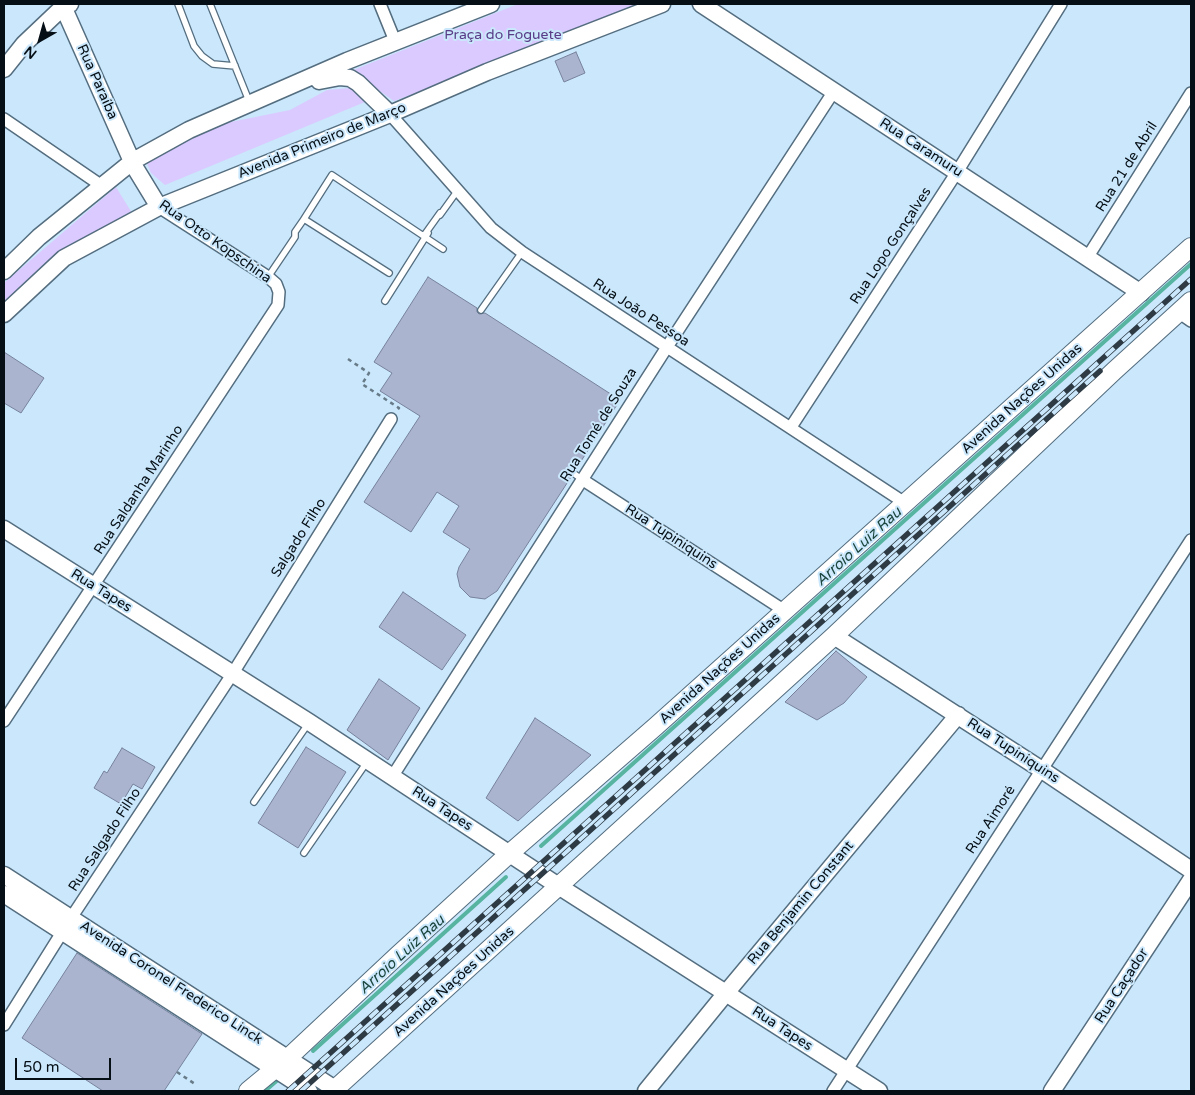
<!DOCTYPE html>
<meta charset="utf-8">
<style>
body{margin:0}
#map{position:relative;width:1195px;height:1095px;overflow:hidden;background:#cae7fb;font-family:"Varela Round",sans-serif}
canvas{display:block}
.frame{position:absolute;inset:0;border:5px solid #060f16;pointer-events:none}
.north{position:absolute;left:15px;top:15px;width:50px;height:50px;-webkit-text-stroke:4px #cae7fb;paint-order:stroke;rotate:218deg;font-size:14px;font-weight:700;line-height:20px;text-align:center;color:#060f16}
.north::after{content:'';display:block;margin:auto;width:18px;height:22px;background:#060f16;clip-path:polygon(50% 0,100% 100%,50% 72%,0 100%)}
.scale{position:absolute;left:15px;top:1058px;width:96px;height:22px;box-sizing:border-box;border:2px solid #060f16;border-top:0;padding-left:6px;font-size:15px;line-height:18px;white-space:nowrap;color:#060f16;-webkit-text-stroke:4px #cae7fb;paint-order:stroke}
</style>
<div id="map">
<canvas width="1195" height="1095"></canvas>
<div class="frame"></div>
<div class="north">N</div>
<div class="scale">50 m</div>
</div>
<script>
const ctx = document.querySelector('canvas').getContext('2d');
ctx.lineJoin = 'round';
function paint(path, color) { ctx.fillStyle = color; ctx.fill(path, 'evenodd'); }
const poly = rows => new Path2D(rows.map(r => 'M' + r).join(''));
function strokePath(path, color, width, dash) { ctx.strokeStyle = color; ctx.lineWidth = width; ctx.lineCap = dash ? 'butt' : 'round'; ctx.setLineDash(dash || []); ctx.stroke(path); }
function write(font, color, halo, rows, align = 'center') {
  ctx.font = font + ' "Varela Round",sans-serif'; ctx.lineWidth = 4; ctx.setLineDash([]); ctx.textBaseline = 'middle'; ctx.strokeStyle = halo; ctx.fillStyle = color; for (const [text, x, y, turn = 0] of rows) {
    ctx.save(); ctx.translate(x, y); ctx.rotate((+turn || 0) * Math.PI / 180); ctx.textAlign = isNaN(turn) ? turn : align; if (halo) ctx.strokeText(text, 0, 0); ctx.fillText(text, 0, 0); ctx.restore();
  }
}
paint(poly([
 [518,4,642,4,488,66,394,101,351,71],
 [350,88,365,102,165,185,151,173,145,159,216,125,290,110,327,90],
 [116,187,132,213,4,303,4,283]
]), '#dbcaff');
strokePath(poly([
 [541,846,1191,264],
 [313,1051,506,877],
 [265,1091,280,1078]
]), '#57b4a1', 4);
const building = poly([
 [576,52,585,73,564,82,555,61,576,52],
 [428,277,477,308,477,312,479,314,485,313,620,400,576,469,571,469,569,471,569,475,571,477,497,591,485,599,470,597,460,587,457,574,459,567,470,549,443,532,459,506,437,492,411,532,364,502,420,416,380,391,392,373,374,362,428,277],
 [4,352,44,378,21,413,4,403,4,352],
 [403,592,466,635,442,670,379,627,403,592],
 [836,651,867,677,844,703,817,720,785,702,836,651],
 [379,679,420,708,388,760,347,730,379,679],
 [535,718,591,755,518,821,486,798,535,718],
 [306,747,346,772,298,848,258,823,306,747],
 [122,748,155,767,142,789,133,784,121,804,94,788,104,771,107,773,122,748],
 [77,953,202,1034,164,1091,103,1091,22,1038,77,953]
]);
paint(building, '#aab4cf');
strokePath(building, '#77819b', 1);
const lane = poly([
 [178,4,194,46,202,56,213,64,235,66],
 [210,4,249,101],
 [440,215,458,190],
 [422,235,443,249],
 [389,273,304,219,332,175,422,235,425,234,440,213],
 [268,277,295,237,295,232,304,219],
 [385,301,428,233],
 [481,310,522,252],
 [573,473,583,480],
 [254,802,308,724],
 [304,853,367,762]
]);
const street = poly([
 [380,4,395,41],
 [390,114,491,228,522,252,905,503],
 [4,119,102,186],
 [1087,258,1191,93],
 [1178,312,1191,321],
 [791,427,957,172,1061,4],
 [583,480,785,611],
 [4,721,278,305,279,292,276,284,268,277,159,207],
 [392,777,667,347,834,91],
 [4,1025,71,918,233,673,391,419],
 [833,1091,1191,540]
]);
const secondary = poly([
 [62,4,134,166,159,207],
 [701,4,1141,293],
 [4,69,24,44,63,7,70,4],
 [319,81,340,77,350,78,358,83,390,114],
 [4,271,39,237,133,161,189,130,347,61,491,4],
 [4,314,64,258,159,207,390,114,487,72,662,4],
 [4,529,309,722,560,887,879,1091],
 [834,636,1042,770,1191,870],
 [4,875,338,1091],
 [4,894,309,1091],
 [646,1091,726,993,958,715],
 [1052,1091,1191,880]
]);
const primary = poly([
 [248,1091,288,1058,398,955,510,853,655,727,1191,247],
 [333,1091,834,636,1114,371,1191,301]
]);
strokePath(lane, '#546d7f', 8);
strokePath(street, '#546d7f', 14);
strokePath(secondary, '#546d7f', 19);
strokePath(primary, '#546d7f', 20);
strokePath(poly([
 [348,359,369,373,362,384,399,408,397,410],
 [177,1072,195,1084]
]), '#687b88', 2.5, [4, 4]);
strokePath(lane, '#fff', 5.5);
strokePath(street, '#fff', 11);
strokePath(secondary, '#fff', 16);
strokePath(primary, '#fff', 18);
const rail = poly([
 [288,1091,1191,279],
 [301,1091,1100,371]
]);
strokePath(rail, '#2e3b45', 5.5);
strokePath(rail, '#cae7fb', 4, [11]);
write('14px', '#593b87', '#cae7fb', [
 ["Praça do Foguete",503,35]
]);
write('14px', '#060f16', '#cae7fb', [
 ["Rua Paraíba",97,82,66],
 ["Avenida Primeiro de Março",322,141,-22],
 ["Rua Caramuru",921,148,33],
 ["Rua 21 de Abril",1127,167,-58],
 ["Rua Otto Kopschina",215,242,35],
 ["Rua Lopo Gonçalves",891,246,-57],
 ["Rua João Pessoa",641,313,33],
 ["Avenida Nações Unidas",1022,399,-42],
 ["Rua Tomé de Souza",599,425,-58],
 ["Rua Saldanha Marinho",139,490,-57],
 ["Rua Tupiniquins",671,537,33],
 ["Salgado Filho",299,538,-58],
 ["Rua Tapes",101,591,32],
 ["Avenida Nações Unidas",720,669,-42],
 ["Rua Tupiniquins",1013,751,33],
 ["Rua Tapes",442,809,33],
 ["Rua Aimoré",991,820,-57],
 ["Rua Salgado Filho",105,840,-57],
 ["Rua Benjamin Constant",801,903,-50],
 ["Avenida Nações Unidas",454,982,-42],
 ["Avenida Coronel Frederico Linck",171,983,33],
 ["Rua Caçador",1122,986,-57],
 ["Rua Tapes",782,1029,33]
]);
write('italic 15px', '#1b453d', '#cae7fb', [
 ["Arroio Luiz Rau",859,547,-42],
 ["Arroio Luiz Rau",402,955,-42]
]);
</script>
